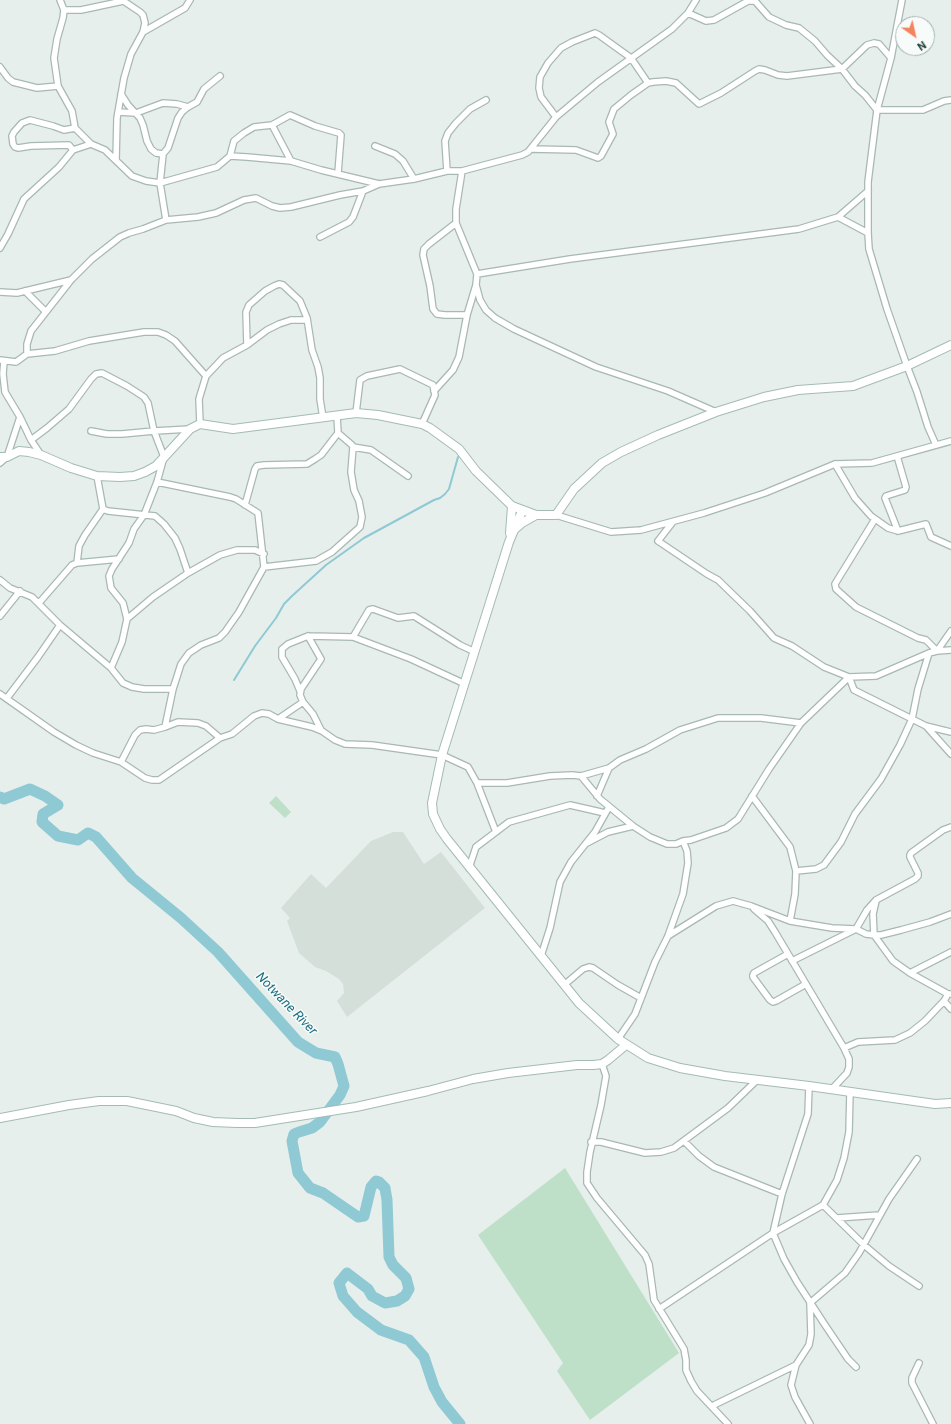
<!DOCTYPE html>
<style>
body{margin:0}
#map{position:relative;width:951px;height:1424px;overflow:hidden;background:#e6efeb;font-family:Roboto,sans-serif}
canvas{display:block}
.north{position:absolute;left:895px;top:16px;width:40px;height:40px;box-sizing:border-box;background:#f7fbf9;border:1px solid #a3b1ad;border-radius:50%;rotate:146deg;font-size:11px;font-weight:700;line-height:16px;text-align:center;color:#24423a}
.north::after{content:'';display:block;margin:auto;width:14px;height:18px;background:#f4845f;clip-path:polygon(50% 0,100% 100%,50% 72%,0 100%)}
</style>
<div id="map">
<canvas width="951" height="1424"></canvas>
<div class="north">N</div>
</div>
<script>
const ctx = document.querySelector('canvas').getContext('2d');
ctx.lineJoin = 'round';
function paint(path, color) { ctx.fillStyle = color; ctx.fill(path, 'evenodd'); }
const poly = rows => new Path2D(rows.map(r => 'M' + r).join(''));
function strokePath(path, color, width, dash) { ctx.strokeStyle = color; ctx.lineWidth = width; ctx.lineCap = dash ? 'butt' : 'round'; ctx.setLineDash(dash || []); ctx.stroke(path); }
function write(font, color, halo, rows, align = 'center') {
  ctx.font = font + ' Roboto,sans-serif'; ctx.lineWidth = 3; ctx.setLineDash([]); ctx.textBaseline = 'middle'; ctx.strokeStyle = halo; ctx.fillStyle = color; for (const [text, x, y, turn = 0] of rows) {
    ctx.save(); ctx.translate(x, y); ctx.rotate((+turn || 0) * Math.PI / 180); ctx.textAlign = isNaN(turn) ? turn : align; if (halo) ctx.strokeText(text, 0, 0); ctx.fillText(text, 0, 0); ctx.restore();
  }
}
paint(poly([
 [393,832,403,832,424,864,441,852,485,908,347,1017,337,1001,344,993,343,984,339,979,326,971,315,967,299,953,287,921,290,918,281,908,311,874,326,888,371,841]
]), '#d4dfda');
paint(poly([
 [276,796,291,812,285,818,269,803],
 [565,1168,679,1353,590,1420,557,1371,563,1363,478,1235]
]), '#bfe0c8');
strokePath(poly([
 [234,680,255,646,276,618,284,604,292,596,326,565,364,538,434,500,440,498,445,494,449,489,458,457]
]), '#8ec9d4', 2);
strokePath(poly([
 [0,797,4,799,30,789,45,796,58,805,43,814,42,822,58,836,78,840,88,833,96,837,132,878,181,918,218,952,298,1042,316,1053,335,1057,338,1064,344,1086,340,1095,320,1122,312,1128,299,1132,294,1134,292,1141,298,1173,310,1188,323,1193,358,1217,364,1216,371,1187,376,1181,379,1182,385,1188,387,1200,389,1257,393,1265,406,1278,409,1289,405,1296,397,1301,385,1303,372,1296,368,1289,347,1273,339,1283,343,1296,357,1312,381,1330,409,1340,424,1357,434,1387,442,1402,460,1424]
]), '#8ec9d4', 11);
const street = poly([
 [60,0,64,10,63,18,57,39,54,58,58,86,72,111,75,128,91,144,105,150,132,176,146,181,160,183,217,167,230,156,247,157,291,161,321,170,379,184,414,179,447,171,462,171,522,155,528,152,556,117,598,82,672,29,688,13,696,0],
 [902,0,891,58,877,110,868,182,868,233,869,249,887,309,907,366,917,392,928,427,936,445],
 [64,10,81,10,123,1],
 [688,13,706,21,714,20,748,1,755,1,769,17,786,25,799,28,815,41,827,55,842,69,855,86,865,95,877,110,923,110,944,101,951,100],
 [143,32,185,8,190,0],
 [0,67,8,78,13,82,37,88,58,86],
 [121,94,128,105,140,118,143,125,147,141,151,149,156,153,163,154],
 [118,112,136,113,163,103,177,104,188,107],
 [556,117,541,97,539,88,540,77,548,63,561,48,572,42,595,33,599,35,631,58,648,83],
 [272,125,291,161],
 [375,146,395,154,403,161,414,179],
 [532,149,576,150,598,158,601,156,613,134,609,122,614,109,631,95,648,83,653,82,666,81,676,83,699,104,721,93,755,71,759,69,765,70,778,75,787,76,842,69,867,45,874,43,879,44,891,58],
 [73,150,69,145,31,146,18,148,15,147,13,144,12,136,14,132,22,123,30,120,53,126,64,130,75,128],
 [230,156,234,141,244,133,254,127,272,125,290,115,315,126,339,133,341,135,338,173],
 [116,160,117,118,124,78,131,54,143,32,145,23,143,15,140,12,122,0],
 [447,171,445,141,448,133,456,123,470,109,486,100],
 [838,217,868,233],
 [166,220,160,183,163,154,168,148,178,118,182,112,188,107,197,102,204,89,220,76],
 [456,223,429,244,424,249,423,255,430,286,433,309,437,314,445,315,467,315],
 [320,237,349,222,353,217,363,191],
 [0,248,8,234,24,199,59,167,73,150,91,144],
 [477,274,570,259,799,229,838,217,868,191],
 [476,285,480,300,486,310,495,318,514,329,596,367,668,391,716,412],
 [25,291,46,312],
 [0,292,17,293,71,280],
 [247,345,246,312,249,305,265,291,274,286,279,284,283,285,300,301,307,318,312,350,318,367,320,378,320,399,323,418],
 [27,354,55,351,89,341,144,332,158,332,166,335,175,341,206,376],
 [0,360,16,362,27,354,27,344,31,331,71,280,92,259,120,237,129,233,143,229,166,220,198,217,216,213,244,200,256,198,272,206,280,208,291,207,340,195,363,191,379,184],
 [4,361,3,374,5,392,20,417,31,440,41,455],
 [434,391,453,370,459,357,467,315,476,285,477,274,456,223,456,209,462,171],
 [356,413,360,380,367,376,400,369,433,385,435,395,422,424],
 [200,424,199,399,206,376,223,358,247,345,267,330,279,324,291,320,307,320],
 [91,431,107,434,122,434,154,431,190,429],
 [31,440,47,428,69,409,91,379,96,374,102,373,127,386,144,397,148,403,154,431,164,457,157,482,144,515,134,529,129,543,112,569,109,576,111,588,123,603,127,619],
 [353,447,371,450,408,476],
 [897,456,906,487,905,490,886,496,885,498,898,531],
 [0,463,7,457,20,417],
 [835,464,855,498,871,516,888,528,898,531,926,524,931,537,951,546],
 [97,476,103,509,108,511,155,516,164,524,175,538,180,549,188,573,220,555,237,550,255,550,264,554],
 [245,505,255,469,257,466,264,465,307,464,315,459,321,455,338,433,337,416],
 [556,515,611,532,641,530,704,513,765,493,835,464,872,463,951,441],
 [875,519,835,584,836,589,856,607,918,638,926,640,937,651,951,650],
 [672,523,658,541,707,574,718,580,750,611,774,638,792,646,824,667,849,677,854,690,926,726,951,732],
 [77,563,79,546,85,535,103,509],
 [264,567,316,561,332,552,360,527,362,517,359,501,354,490,351,472,353,447,352,445,338,433],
 [0,580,10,588,32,597,60,625,111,668,123,683,132,687,144,689,173,689],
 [39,603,72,565,77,563,119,559],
 [0,616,20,591],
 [353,637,369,610,373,609,398,618,414,616,460,645,475,652],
 [111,668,122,642,127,619,153,597,188,573],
 [300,691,295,679,282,657,282,649,288,644,308,636,353,637,411,659,465,684],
 [0,694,54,732,76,745,93,753,121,762,145,778,152,780,159,780,220,738,232,734,254,716,262,713,269,714,278,719,303,702,300,695,301,689,321,659,308,636],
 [7,698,38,657,60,625],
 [303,702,313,714,321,730],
 [278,719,312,727,322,731,335,740,345,744,372,745,442,755,468,767,477,783,496,832],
 [926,726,951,754],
 [165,727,178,722,198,723,206,726,220,738],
 [121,762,135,735,140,730,146,729,154,730,165,727,173,689,181,664,189,653,201,645,219,638,225,632,239,612,264,567,258,513,236,499,230,497,157,482],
 [581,776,600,799,633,826,650,837,667,844,676,844,683,841],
 [477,783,507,783,550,776,572,775,581,776,609,768,620,760,646,749,680,730,718,718,761,718,801,723],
 [597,796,609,768],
 [752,796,790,847,796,871,795,894,790,921],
 [587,843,608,832,633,826],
 [469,868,476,847,509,822,570,805,605,813],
 [796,871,816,869,824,865,841,842,855,814,881,779,900,745,912,719,918,689,929,653],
 [876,901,873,914,874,935,893,961,910,973,948,994,951,994],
 [754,909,768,921,775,932,844,1048,849,1059,849,1067,847,1073,832,1089],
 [668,936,716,906,733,901,751,906,790,921,832,928,856,929,866,934,874,935,881,935,901,930,930,922,951,914],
 [788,954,754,973,753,975,753,977,770,1000,773,1002,776,1001,806,984],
 [541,956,550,928,560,882,571,862,595,832,609,807],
 [792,961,856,929,867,910,876,900,915,879,918,876,918,873,910,857,910,855,911,853,943,830,951,827],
 [910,973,951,952],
 [564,985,583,969,589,967,593,968,618,985,641,998],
 [944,1001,951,1009],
 [618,1039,635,1014,655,962,668,936,683,894,688,863,687,851,683,841,691,840,726,828,738,819,769,769,801,723,849,677,876,676,929,653,937,651,951,631],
 [844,1048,858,1042,895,1040,910,1033,925,1021,944,1001,948,994],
 [602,1064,606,1076,601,1105,590,1152,587,1172,587,1183,597,1198,645,1255,649,1264,654,1300,684,1349,686,1360,686,1370,691,1381,697,1391,728,1424],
 [684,1141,699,1156,714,1167,782,1194],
 [591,1142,601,1142,645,1153,661,1152,674,1148,728,1108,757,1080],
 [823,1205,837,1180,844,1158,849,1132,850,1092],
 [837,1218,879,1215],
 [810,1303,845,1273,859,1253,889,1199,917,1159],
 [659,1309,773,1233,782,1194,808,1114,809,1086],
 [919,1363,912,1378,912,1383,933,1424],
 [856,1367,848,1359,825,1325,797,1282,784,1259,773,1233,823,1205,864,1245,889,1266,919,1286],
 [712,1406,796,1365],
 [810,1424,795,1397,791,1385,796,1365,809,1345,811,1334,810,1303]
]);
const secondary = poly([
 [0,457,7,457,19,451,29,452,41,455,71,468,97,476,120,477,134,476,145,472,156,466,190,429,200,424,233,429,356,413,378,415,422,424,430,428,459,449,476,471,512,506,536,515,556,515,574,489,602,463,621,452,658,435,716,412,764,397,798,390,853,386,907,366,951,345],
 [522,511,509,542,442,755,432,803,433,814,440,829,447,839,579,1003,618,1039,648,1058,680,1068,725,1076,809,1086,935,1104,951,1103],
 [515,529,522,523,536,515],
 [510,533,512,506],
 [0,1118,69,1105,99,1101,127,1101,176,1111,194,1118,213,1122,237,1123,255,1123,356,1107,428,1091,473,1079,508,1073,577,1065,593,1065,602,1064,608,1060,626,1045]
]);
strokePath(street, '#a8b8b2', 8);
strokePath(secondary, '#a4bbb3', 10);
strokePath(street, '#fff', 5.5);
strokePath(secondary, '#fff', 8);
write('italic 13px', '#1c6f80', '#f7fbf9', [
 ["Notwane River",286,1004,46]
]);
</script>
